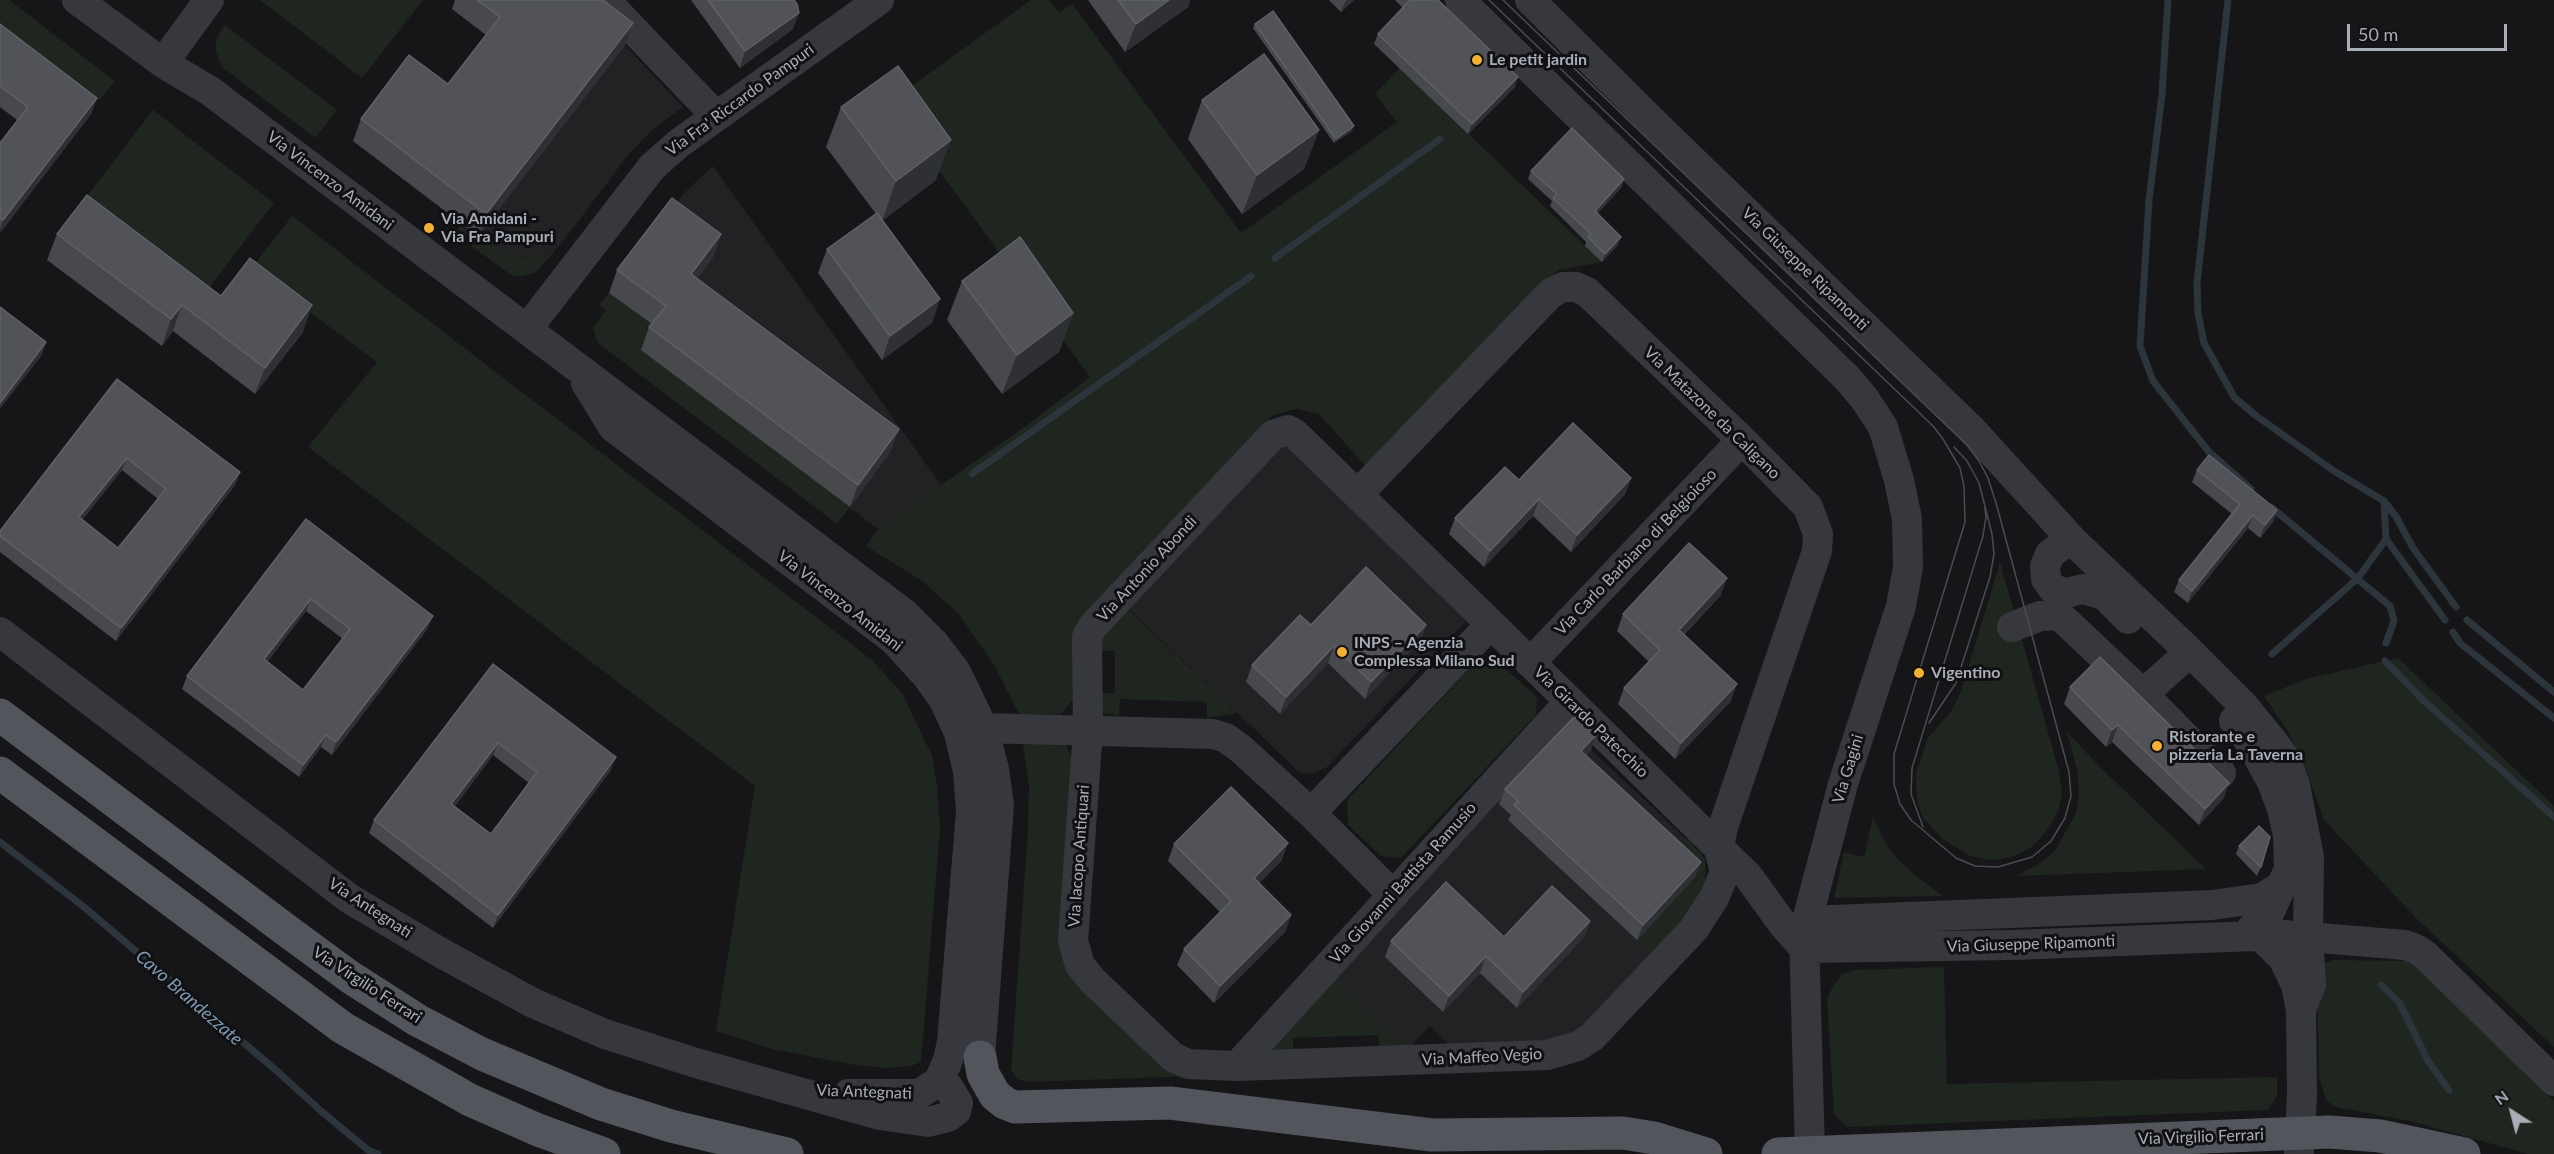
<!DOCTYPE html>
<meta charset="utf-8">
<style>
body{margin:0}
#map{position:relative;width:2554px;height:1154px;overflow:hidden;background:#161618;font-family:Lato,sans-serif}
canvas{display:block}
.north{position:absolute;left:2482px;top:1082px;width:60px;height:60px;-webkit-text-stroke:4px #111113;paint-order:stroke;rotate:324deg;font-size:16px;font-weight:700;line-height:24px;text-align:center;color:#a8adb8}
.north::after{content:'';display:block;margin:auto;width:21px;height:27px;background:#a8adb8;clip-path:polygon(50% 0,100% 100%,50% 72%,0 100%)}
.scale{position:absolute;left:2347px;top:24px;width:160px;height:27px;box-sizing:border-box;border:3px solid #a8adb8;border-top:0;padding-left:8px;font-size:18px;line-height:21px;white-space:nowrap;color:#a8adb8;-webkit-text-stroke:4px #111113;paint-order:stroke}
</style>
<div id="map">
<canvas width="2554" height="1154"></canvas>
<div class="north">N</div>
<div class="scale">50 m</div>
</div>
<script>
const ctx = document.querySelector('canvas').getContext('2d');
ctx.lineJoin = 'round';
function paint(path, color) { ctx.fillStyle = color; ctx.fill(path, 'evenodd'); }
const poly = rows => new Path2D(rows.map(r => 'M' + r).join(''));
function strokePath(path, color, width, dash) { ctx.strokeStyle = color; ctx.lineWidth = width; ctx.lineCap = dash ? 'butt' : 'round'; ctx.setLineDash(dash || []); ctx.stroke(path); }
function write(font, color, halo, rows, align = 'center') {
  ctx.font = font + ' Lato,sans-serif'; ctx.lineWidth = 6; ctx.setLineDash([]); ctx.textBaseline = 'middle'; ctx.strokeStyle = halo; ctx.fillStyle = color; for (const [text, x, y, turn = 0] of rows) {
    ctx.save(); ctx.translate(x, y); ctx.rotate((+turn || 0) * Math.PI / 180); ctx.textAlign = isNaN(turn) ? turn : align; if (halo) ctx.strokeText(text, 0, 0); ctx.fillText(text, 0, 0); ctx.restore();
  }
}
paint(poly([
 [568,0,625,45,683,107,654,128,628,155,561,244,545,256,535,259,511,258,478,236,353,141,401,78,440,107],
 [713,166,941,485,878,529,641,350,609,293,687,190],
 [1289,441,1466,621,1327,767,1313,774,1299,772,1127,607,1274,446],
 [1568,728,1702,854,1706,873,1690,914,1577,1032,1554,1042,1451,1047,1430,1026,1408,1049,1335,976]
]), '#222225');
paint(poly([
 [0,0,9,0,115,81,99,100,0,25],
 [260,0,423,0,362,78],
 [1031,0,1049,0,1059,13,1072,4,1241,233,1397,122,1375,94,1400,68,1602,262,1558,270,1369,470,1319,414,1296,409,1273,415,1086,620,1075,697,1061,714,1019,714,994,665,958,613,922,581,866,546,878,529,1026,426,1090,377,889,102],
 [225,25,337,110,315,138,221,66,215,48,218,35],
 [153,110,274,203,202,297,81,204],
 [292,216,872,660,902,693,932,756,937,785,940,830,921,1062,911,1066,885,1068,855,1065,773,1049,716,1031,755,786,308,447,377,362,251,269],
 [462,224,511,258,535,259,545,256,561,244,535,273,517,277,511,275,459,237,457,230],
 [609,293,658,329,642,350,850,507,837,524,597,342,593,328,606,310,599,305],
 [2000,562,2059,771,2062,793,2058,812,2047,830,2032,847,2012,857,1991,860,1970,856,1943,839,1923,818,1917,801,1916,773,1928,738,1950,713,1961,692],
 [1127,608,1237,713,1207,718,1207,702,1120,699,1119,716,1103,713,1099,708,1097,693,1115,693,1115,651,1097,651,1097,640],
 [2398,658,2554,806,2554,1047,2416,918,2324,820,2307,772,2286,728,2264,696,2306,679],
 [1475,663,1499,663,1537,697,1536,715,1401,858,1381,856,1348,825,1347,800],
 [2067,732,2101,768,2206,869,2016,876,2040,863,2055,851,2076,813,2079,791,2077,770],
 [1022,738,1066,745,1072,758,1065,939,1195,1076,1027,1082,1017,1079,1011,1070,1028,829,1029,785],
 [1873,817,1885,842,1897,858,1916,876,1943,896,1834,898,1844,852,1864,857],
 [1688,839,1705,859,1705,880,1698,901,1653,955,1637,940,1695,878,1671,856],
 [2332,960,2411,961,2554,1101,2554,1154,2528,1154,2410,1121,2335,1107,2326,1100,2319,1077,2317,974,2323,964],
 [1944,967,1947,1084,2277,1077,2277,1096,2268,1110,1847,1127,1834,1114,1827,999,1833,986,1842,974,1856,970],
 [1335,976,1408,1049,1380,1052,1378,1035,1293,1038,1293,1054,1273,1055,1270,1045]
]), '#1e261f');
strokePath(poly([
 [2168,0,2162,94,2149,200,2140,346,2153,381,2209,452,2251,489],
 [2228,0,2197,283,2198,313,2204,343,2234,397,2255,415,2334,471,2384,501,2397,518,2413,548,2456,607],
 [1275,258,1440,139],
 [972,474,1251,276],
 [2384,501,2386,539,2445,620],
 [2271,507,2390,606,2394,621,2386,643],
 [2467,620,2554,692],
 [2453,632,2460,643,2554,718],
 [2272,654,2358,578,2386,539],
 [2385,661,2425,702,2554,817],
 [0,842,84,907,278,1072,321,1111,368,1150,378,1154],
 [2381,985,2399,1002,2428,1061,2449,1090]
]), '#2c353c', 7);
strokePath(poly([
 [77,0,163,63,210,91,905,614,933,642,956,672,983,728,994,769,999,805,980,1057],
 [605,0,716,116],
 [1460,0,1848,379,1864,398,1883,427,1899,480,1907,519,1908,567,1901,606,1843,784,1804,932,1810,1154],
 [1530,0,1661,130,1972,430,2075,543,2190,652,2243,705,2274,743,2286,760,2295,785,2309,857,2308,937,2311,984,2301,1010],
 [163,63,209,0],
 [527,329,652,167,678,144,879,0],
 [586,383,613,427,894,640,927,676,944,700,959,733,968,771,971,812,952,1042,948,1060,939,1081,919,1094,848,1094],
 [1358,494,1551,293,1563,287,1576,287,1587,292,1742,440,1808,507,1818,534,1817,551,1723,827,1719,848,1725,872,1714,898,1694,929,1592,1037,1578,1046,1547,1055,1237,1066,1188,1064,1173,1057,1092,980,1080,965,1073,941,1088,730,1087,637,1093,626,1273,435,1288,430,1295,434,1491,624,1547,679,1719,848,1748,876,1782,923,1804,948],
 [2075,543,2062,545,2050,554,2045,566,2046,579,2053,589,2066,593,2083,589,2104,595,2128,619],
 [2012,627,2040,616,2059,615,2143,694,2221,773],
 [0,632,350,899,443,954,533,1003,605,1034,696,1063,880,1115,928,1122,948,1117,956,1111,958,1103,948,1087,939,1081],
 [1530,663,1742,440],
 [2143,694,2190,652],
 [2234,721,2250,742,2272,782,2282,809,2288,835,2289,869,2259,936],
 [983,728,1213,734,1226,738,1241,749,1311,813,1392,894],
 [1311,813,1491,624],
 [1807,921,2212,905,2262,898,2283,885],
 [2252,928,2283,958,2296,985,2301,1010,2302,1094,2299,1154],
 [1804,948,2012,945,2283,935,2405,945,2416,949,2425,955,2554,1081],
 [1237,1066,1570,701]
]), '#37383d', 30);
strokePath(poly([
 [0,715,286,930,350,977,417,1020,482,1054,601,1104,671,1126,787,1154],
 [0,773,343,1028,470,1100,538,1130,604,1154],
 [980,1057,983,1074,995,1095,1005,1103,1015,1107,1170,1103,1432,1135,1623,1133,1654,1138,1706,1154],
 [1778,1154,2330,1132,2380,1136,2464,1154]
]), '#53555c', 33);
strokePath(poly([
 [1489,0,1933,426,1943,439,1960,468,1964,486,1965,522,1894,754,1894,784,1900,804,1911,820,1956,858,1975,866,1998,867,2032,857,2051,841,2065,818,2071,796,2069,772,1996,503,1988,478,1979,461,1968,446,1503,0],
 [1929,723,1956,683,1990,577,1994,554,1992,534,1979,483,1967,461,1954,447],
 [1923,827,1911,794,1912,768,1983,536,1986,517,1984,501]
]), '#4a4c52', 1.5);
paint(poly([
 [455,0,603,0,625,45,478,236,353,141,361,119,448,84,486,35,452,9],
 [691,0,794,0,793,29,740,68],
 [1088,0,1190,0,1188,7,1125,52],
 [1329,0,1354,0,1341,12],
 [1395,0,1438,0,1515,87,1468,134,1374,44,1378,34,1403,8],
 [0,24,97,98,91,114,0,233,0,143,17,120,0,107],
 [1255,24,1352,131,1334,143,1253,28],
 [1202,100,1319,130,1304,169,1242,214,1188,139],
 [841,107,936,180,883,220,932,323,882,360,818,273,827,249,876,214,826,147],
 [1531,171,1624,179,1621,188,1597,213,1618,245,1602,262,1585,246,1586,242,1550,206,1552,201,1528,179],
 [57,234,221,296,303,332,255,394,173,331,162,346,47,260],
 [721,234,713,257,697,278,899,429,890,452,850,507,641,350,649,327,652,324,609,293,617,270],
 [962,281,1073,313,1059,352,1002,394,947,320],
 [117,379,240,472,235,485,116,641,0,552,0,531],
 [122,470,158,499,118,548,82,520],
 [2197,470,2277,510,2273,522,2260,538,2248,528,2188,603,2174,592,2179,580,2232,514,2192,482],
 [1631,478,1625,494,1571,552,1533,516,1484,567,1449,534,1455,518,1519,480],
 [306,519,428,628,332,755,321,747,299,777,182,689,187,676],
 [306,611,343,639,303,690,267,662],
 [1721,595,1684,635,1731,701,1675,759,1618,704,1624,688,1649,662,1617,631,1623,614],
 [1311,625,1426,625,1420,641,1365,699,1328,663,1280,714,1246,682,1252,665],
 [493,664,611,770,493,928,369,833,374,820],
 [493,755,529,783,491,834,455,806],
 [2070,687,2229,783,2223,799,2199,825,2112,742,2106,747,2064,704],
 [1591,750,1586,756,1701,862,1695,877,1637,940,1508,820,1511,815,1499,804,1505,789],
 [1174,844,1282,860,1259,883,1291,915,1285,932,1214,1003,1177,965,1184,949,1220,912,1168,861],
 [2239,846,2261,867,2257,876,2236,854],
 [1590,921,1584,937,1517,1008,1480,973,1443,1012,1385,957,1391,941,1504,937]
]), '#47494d');
paint(poly([
 [1169,0,1190,0,1188,7,1125,52,1136,24],
 [1347,0,1354,0,1341,12,1345,2],
 [799,13,793,29,740,68,745,51],
 [633,23,625,45,478,236,486,214],
 [1518,77,1515,87,1468,134,1472,124],
 [97,98,91,114,0,233,0,229,3,220],
 [1354,126,1352,131,1334,143,1336,139],
 [1319,130,1304,169,1242,214,1257,175],
 [951,140,936,180,882,221,896,181],
 [1624,179,1621,188,1592,220,1595,211],
 [721,234,713,257,683,296,691,274],
 [1621,237,1618,245,1602,262,1605,254],
 [940,299,932,323,882,360,890,336],
 [182,305,173,331,162,346,171,319],
 [312,305,303,332,255,394,265,368],
 [1073,313,1059,352,1002,394,1017,355],
 [46,342,42,355,0,409,0,403],
 [899,429,890,452,850,507,858,485],
 [127,458,122,470,74,530,79,517],
 [240,472,235,485,116,641,121,628],
 [1631,478,1625,494,1571,552,1577,535],
 [1539,499,1533,516,1484,567,1490,551],
 [2277,510,2273,522,2260,538,2265,525],
 [2253,515,2248,528,2188,603,2192,591],
 [1727,578,1721,595,1673,646,1679,630],
 [311,599,306,611,259,672,264,659],
 [433,616,428,628,332,755,336,742],
 [1426,625,1420,641,1365,699,1371,682],
 [1334,646,1328,663,1280,714,1286,697],
 [1737,684,1731,701,1675,759,1681,743],
 [2118,725,2112,742,2106,747,2112,730],
 [326,735,321,747,299,777,303,765],
 [1596,735,1591,750,1575,766,1581,751],
 [498,743,493,755,447,816,451,804],
 [616,757,611,770,493,928,498,915],
 [2229,783,2223,799,2199,825,2205,809],
 [1288,843,1282,860,1248,895,1254,878],
 [1701,862,1695,877,1637,940,1643,925],
 [1291,915,1285,932,1214,1003,1220,986],
 [1590,921,1584,937,1517,1008,1523,992],
 [1486,956,1480,973,1443,1012,1449,996]
]), '#2f3033');
const building = poly([
 [477,0,603,0,633,23,486,214,361,119,409,55,448,84,500,17,477,0],
 [708,0,794,0,797,4,799,13,745,51,708,0],
 [1118,0,1169,0,1136,24,1118,0],
 [1410,0,1438,0,1518,77,1472,124,1378,34,1410,0],
 [1273,11,1354,126,1336,139,1255,24,1273,11],
 [0,24,97,98,3,220,0,218,0,143,28,107,0,86,0,24],
 [1264,54,1319,130,1257,175,1202,100,1264,54],
 [898,66,951,140,896,181,841,107,898,66],
 [1572,128,1624,179,1595,211,1621,237,1605,254,1588,237,1591,234,1553,198,1557,194,1531,171,1572,128],
 [87,195,221,296,250,258,312,305,265,368,182,305,171,319,57,234,87,195],
 [672,198,721,234,691,274,899,429,858,485,649,327,666,306,617,270,672,198],
 [877,213,940,299,890,336,827,249,877,213],
 [1020,237,1073,313,1017,355,962,281,1020,237],
 [0,307,46,342,0,403,0,307],
 [117,379,240,472,121,628,0,536,0,531,117,379],
 [127,458,166,489,118,548,79,517,127,458],
 [1573,423,1631,478,1577,535,1539,499,1490,551,1455,518,1505,467,1519,480,1573,423],
 [2209,455,2277,510,2265,525,2253,515,2192,591,2179,580,2240,504,2197,470,2209,455],
 [306,519,433,616,336,742,326,735,303,765,187,676,306,519],
 [311,599,350,629,303,690,264,659,311,599],
 [1689,543,1727,578,1679,630,1737,684,1681,743,1624,688,1660,650,1623,614,1689,543],
 [1366,567,1426,625,1371,682,1334,646,1286,697,1252,665,1300,615,1311,625,1366,567],
 [2100,657,2229,783,2205,809,2118,725,2112,730,2070,687,2100,657],
 [493,664,616,757,498,915,374,820,493,664],
 [498,743,537,772,491,834,451,804,498,743],
 [1576,715,1596,735,1581,751,1701,862,1643,925,1514,805,1518,801,1505,789,1576,715],
 [1231,787,1288,843,1254,878,1291,915,1220,986,1184,949,1231,901,1174,844,1231,787],
 [2259,826,2270,837,2261,867,2239,846,2259,826],
 [1446,882,1504,937,1552,886,1590,921,1523,992,1486,956,1449,996,1391,941,1446,882]
]);
paint(building, '#525359');
strokePath(building, '#5f6168', 1.5);
for (const [x, y, r, color] of [
 [1477,60,6,"#f2b134"],
 [429,228,6,"#f2b134"],
 [1342,652,6,"#f2b134"],
 [1919,673,6,"#f2b134"],
 [2157,746,6,"#f2b134"]
]) { const dot = new Path2D(); dot.arc(x, y, r, 0, 2 * Math.PI); ctx.fillStyle = color; ctx.fill(dot); strokePath(dot, '#111113', 2); }
write('bold 16px', '#a8adb8', '#111113', [
 ["Le petit jardin",1489,60],
 ["Via Amidani -",441,219],
 ["Via Fra Pampuri",441,237],
 ["INPS – Agenzia",1354,643],
 ["Complessa Milano Sud",1354,661],
 ["Vigentino",1931,673],
 ["Ristorante e",2169,737],
 ["pizzeria La Taverna",2169,755]
], 'left');
write('16px', '#a8adb8', '#111113', [
 ["Via Fra' Riccardo Pampuri",740,100,-36],
 ["Via Vincenzo Amidani",330,181,37],
 ["Via Giuseppe Ripamonti",1805,269,44],
 ["Via Matazone da Caligano",1712,413,44],
 ["Via Carlo Barbiano di Belgioioso",1636,552,-46],
 ["Via Antonio Abondi",1147,569,-47],
 ["Via Vincenzo Amidani",840,601,38],
 ["Via Girardo Patecchio",1591,722,44],
 ["Via Gagini",1848,769,-73],
 ["Via Iacopo Antiquari",1079,856,-86],
 ["Via Giovanni Battista Ramusio",1403,883,-48],
 ["Via Antegnati",370,908,33],
 ["Via Giuseppe Ripamonti",2031,944,-2],
 ["Via Virgilio Ferrari",367,985,33],
 ["Via Maffeo Vegio",1482,1057,-3],
 ["Via Antegnati",864,1092,2],
 ["Via Virgilio Ferrari",2201,1137,-2]
]);
write('italic 18px', '#7f9bb3', '#111113', [
 ["Cavo Brandezzate",189,998,41]
]);
</script>
